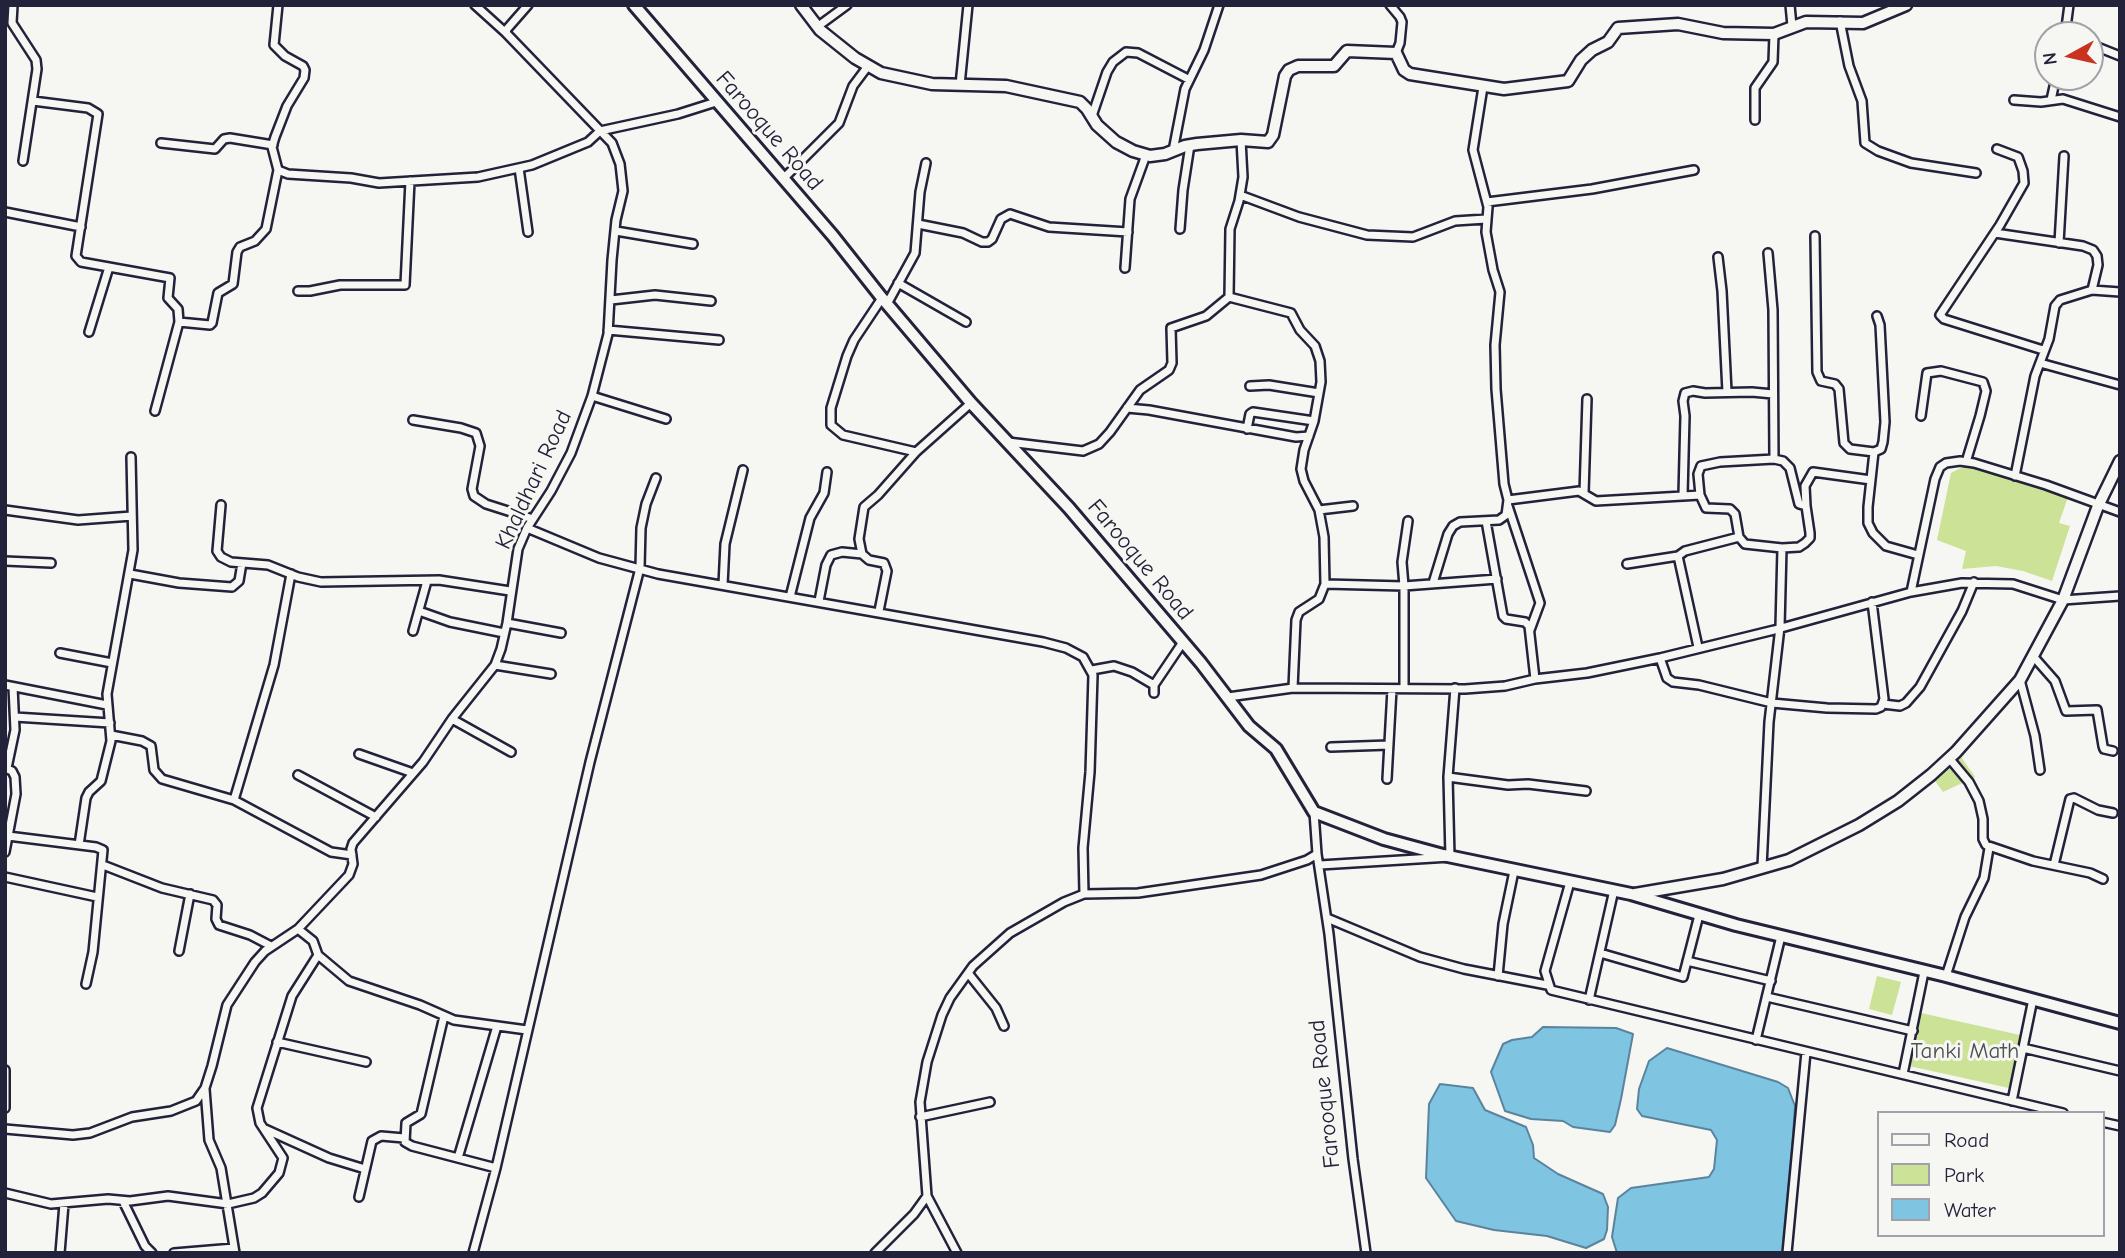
<!DOCTYPE html>
<style>
body{margin:0}
#map{position:relative;width:2125px;height:1258px;overflow:hidden;background:#f6f6f2;font-family:"Comic Neue",sans-serif}
canvas{display:block}
.frame{position:absolute;inset:0;border:7px solid #22223b;pointer-events:none}
.legend{position:absolute;left:1877px;top:1111px;width:228px;height:126px;box-sizing:border-box;background:#f6f6f2;border:2px solid #a1a1a9;margin:0;padding:9px 12px;list-style:none;font-size:21px;color:#22223b}
.legend li{display:flex;align-items:center;gap:14px;height:35px}
.legend b{width:35px;border:2px solid #a1a1a9}
.north{position:absolute;left:2034px;top:21px;width:70px;height:70px;box-sizing:border-box;background:#f6f6f2;border:2px solid #a1a1a9;border-radius:50%;rotate:262deg;font-size:19px;font-weight:700;line-height:28px;text-align:center;color:#22223b}
.north::after{content:'';display:block;margin:auto;width:24px;height:32px;background:#c8321e;clip-path:polygon(50% 0,100% 100%,50% 72%,0 100%)}
</style>
<div id="map">
<canvas width="2125" height="1258"></canvas>
<div class="frame"></div>
<ul class="legend">
<li><b style="height:9px;background:#f6f6f2"></b>Road</li>
<li><b style="height:19px;background:#cbe297"></b>Park</li>
<li><b style="height:19px;background:#7fc4e0"></b>Water</li>
</ul>
<div class="north">N</div>
</div>
<script>
const ctx = document.querySelector('canvas').getContext('2d');
ctx.lineJoin = 'round';
function paint(path, color) { ctx.fillStyle = color; ctx.fill(path, 'evenodd'); }
const poly = rows => new Path2D(rows.map(r => 'M' + r).join(''));
function strokePath(path, color, width, dash) { ctx.strokeStyle = color; ctx.lineWidth = width; ctx.lineCap = dash ? 'butt' : 'round'; ctx.setLineDash(dash || []); ctx.stroke(path); }
function write(font, color, halo, rows, align = 'center') {
  ctx.font = font + ' "Comic Neue",sans-serif'; ctx.lineWidth = 6; ctx.setLineDash([]); ctx.textBaseline = 'middle'; ctx.strokeStyle = halo; ctx.fillStyle = color; for (const [text, x, y, turn = 0] of rows) {
    ctx.save(); ctx.translate(x, y); ctx.rotate((+turn || 0) * Math.PI / 180); ctx.textAlign = isNaN(turn) ? turn : align; if (halo) ctx.strokeText(text, 0, 0); ctx.fillText(text, 0, 0); ctx.restore();
  }
}
paint(poly([
 [1970,463,2069,494,2059,523,2070,526,2052,581,2023,571,1996,566,1962,569,1966,551,1937,540,1951,473],
 [1959,754,1975,777,1943,792,1933,778],
 [1877,976,1901,982,1892,1015,1869,1009],
 [1921,1013,2020,1035,2009,1088,1909,1066]
]), '#cbe297');
const water = poly([
 [1543,1027,1616,1028,1633,1034,1621,1099,1615,1125,1610,1132,1573,1127,1563,1121,1531,1119,1505,1111,1491,1072,1503,1044,1512,1040,1532,1037,1543,1027],
 [1667,1048,1778,1082,1788,1088,1795,1106,1785,1253,1617,1253,1612,1237,1618,1198,1631,1188,1709,1177,1714,1169,1717,1140,1711,1130,1642,1116,1637,1109,1639,1089,1649,1061,1667,1048],
 [1440,1084,1473,1088,1485,1110,1526,1127,1533,1145,1534,1158,1558,1174,1603,1194,1608,1207,1607,1230,1604,1239,1586,1248,1547,1236,1494,1230,1456,1221,1426,1178,1429,1104,1440,1084]
]);
paint(water, '#7fc4e0');
strokePath(water, '#5a839e', 2);
const minor = poly([
 [13,5,12,23,36,60,37,69,23,161],
 [475,5,506,33],
 [1390,5,1400,17,1402,22,1400,43,1396,53],
 [1790,5,1792,26],
 [1840,21,1849,66,1862,101,1865,143,1878,151,1911,163,1976,173],
 [817,27,847,5],
 [2065,35,2069,5],
 [2090,44,2120,56],
 [960,85,968,5],
 [2014,100,2041,102,2063,99,2120,117],
 [2051,100,2056,77],
 [33,101,88,108,98,114,76,256,81,262,170,278,168,298,178,309,179,322],
 [1092,116,1107,72,1113,62,1126,52,1138,53,1188,79],
 [1755,120,1755,88,1773,62,1774,34],
 [161,143,215,149,224,139,230,138,273,145],
 [1997,149,2018,157,2023,171,2024,183,2000,225,1940,315,1944,319,2043,350],
 [1173,151,1185,89,1204,50,1219,5],
 [519,168,528,232],
 [278,170,288,174,351,178,379,183,478,177,532,165,588,142,600,131,678,114,716,102],
 [783,179,839,123,853,86,868,66],
 [1240,195,1299,217,1367,235,1413,237,1455,221,1486,219],
 [1487,202,1592,189,1694,170],
 [5,212,81,227],
 [918,224,963,233,982,242,988,242,992,239,1001,219,1010,214,1049,227,1128,232],
 [1180,229,1183,190,1190,145],
 [616,231,693,244],
 [1995,233,2083,246,2093,250,2097,256,2098,265,2092,290],
 [1815,236,1817,372,1821,381,1835,384,1839,389,1844,443,1850,449,1874,452,1881,449,1883,442,1885,422,1880,325,1877,316],
 [2059,243,2064,156],
 [1768,253,1773,310,1774,459,1783,461,1790,468,1799,504,1806,506,1810,533,1810,538,1805,543,1799,547,1782,548],
 [1718,257,1722,291,1727,392],
 [1125,268,1130,199,1146,155],
 [898,283,966,322],
 [298,291,310,291,340,285,405,285,410,181],
 [1229,297,1291,313,1300,330,1315,346,1320,361,1321,382,1314,421,1304,450,1301,469,1304,481,1319,510],
 [882,298,854,340,847,356,831,408,831,425,843,435,916,452],
 [611,300,655,295,711,301],
 [887,304,915,253,920,192,926,163],
 [608,330,719,340],
 [89,332,109,267],
 [2040,363,2120,385],
 [1250,386,1269,385,1319,393],
 [592,396,666,419],
 [1127,408,1149,410,1296,437,1309,436],
 [155,411,179,322,210,325,212,323,218,293,233,284,237,252,240,247,255,241,266,229,278,170,272,147,275,137,287,106,304,78,305,70,303,66,285,56,274,45,278,5],
 [1921,416,1927,373,1941,371,1983,382,1986,391,1980,416,1966,462],
 [413,420,461,428,476,433,480,446,472,489,474,496,486,504,533,519],
 [1247,429,1250,414,1253,412,1314,421],
 [1008,442,1083,451,1099,444,1110,432,1140,390,1169,370,1172,363,1171,328,1206,316,1229,297,1230,229,1239,201,1243,177,1241,140],
 [1874,452,1868,507,1868,523,1873,533,1886,546,1918,555],
 [2015,476,2035,376,2049,339,2055,306,2060,300,2092,290,2120,292],
 [1584,493,1587,399],
 [1683,495,1685,416,1683,401,1685,393,1693,391,1705,393,1752,392,1773,394],
 [1700,495,1698,474,1701,466,1720,462,1774,459],
 [1508,500,1579,491,1596,501,1700,495,1706,508,1730,509,1735,514,1739,537,1745,544,1782,548,1780,627,1769,722,1762,867],
 [221,505,217,551,221,557,231,562,268,565,298,577,321,582,439,580,510,591],
 [1508,506,1540,603,1530,630],
 [1806,506,1805,486,1813,472,1871,480],
 [5,510,78,520,132,516],
 [1486,521,1503,616,1506,619,1525,622,1529,626,1535,679],
 [527,528,599,558,658,574,1043,642,1066,648,1083,657,1093,675,1090,772,1083,848,1084,894],
 [5,561,51,563],
 [1627,564,1678,556],
 [130,574,179,583,232,587,239,581,242,563],
 [1433,583,1448,534,1453,526,1460,522,1499,520,1506,515,1508,500,1504,484,1496,389,1495,345,1500,292,1493,270,1486,232,1488,207,1473,150,1483,87],
 [1325,584,1404,586,1497,579],
 [723,585,725,544,743,470],
 [1911,592,1935,479,1940,467,1946,463,1960,461,1974,463,2046,485,2120,512],
 [790,597,810,518,824,493,827,472],
 [819,601,826,565,831,555,842,552,862,554],
 [419,611,450,622,504,633],
 [879,611,887,571,884,563,869,560,862,554,859,539,864,507,878,495,916,452,971,403],
 [507,623,561,633],
 [413,631,427,581],
 [1698,647,1678,556,1685,551,1739,537],
 [60,653,112,663],
 [2033,656,2055,681,2066,711,2097,710,2103,746,2104,749,2113,751],
 [1660,658,1667,678,1673,682,1699,685,1772,703,1827,708,1876,709,1881,707,1884,699,1872,602],
 [495,665,551,674],
 [1092,670,1114,666,1132,672,1154,685],
 [2020,680,2035,736,2040,770],
 [5,685,107,705],
 [1293,688,1296,620,1299,612,1319,599,1325,584,1324,537,1319,510,1353,506],
 [1404,688,1404,586,1402,562,1408,521],
 [1154,693,1154,685,1183,642],
 [1228,697,1293,688,1465,689,1505,686,1535,679,1587,673,1660,658,1774,630,1911,592,1962,583,2013,584,2063,600,2120,596],
 [1883,704,1900,706,1906,703,1920,687,1962,611,1974,582],
 [15,717,110,723],
 [452,719,511,752],
 [111,735,142,741,151,746,154,770,162,779,234,800,331,852,352,855],
 [1331,747,1389,745],
 [359,754,413,773],
 [1949,758,1969,782,1979,801,1983,819,1983,839,1986,845,2033,861,2090,873,2103,879],
 [5,768,12,771,15,777,16,794,5,852],
 [7,768,15,730,13,687],
 [298,775,376,817],
 [1448,777,1508,785,1528,784,1586,791],
 [1387,779,1392,689],
 [234,800,274,665,291,574],
 [1314,812,1317,854,1329,934,1353,1159,1366,1253],
 [8,836,96,847,103,850,93,952,86,984],
 [79,845,86,798,89,792,101,781,111,741,107,694,133,550,131,457],
 [103,865,162,888,213,900,217,905,216,919,219,925,250,935,271,946],
 [1320,865,1450,857,1448,777,1455,688],
 [2054,865,2070,799,2074,798,2098,810,2113,813],
 [5,877,97,897],
 [1570,882,1545,971,1551,990,2063,1113],
 [1327,918,1420,957,1464,969,1547,985],
 [298,929,313,941,318,955,349,981,420,1005,454,1020,527,1030],
 [179,951,190,894],
 [1600,953,1683,977,1699,915],
 [1687,961,1771,981],
 [968,973,996,1008,1004,1026],
 [1498,976,1503,924,1514,871],
 [1946,976,1965,917,1984,878,1989,848],
 [1767,997,1913,1031],
 [1589,1000,1614,890],
 [444,1016,421,1114,406,1123,405,1142,412,1146,496,1168],
 [1756,1040,1781,936],
 [277,1042,366,1062],
 [2023,1048,2120,1071],
 [5,1070,5,1108],
 [1903,1074,1924,972],
 [205,1089,209,1140,221,1168,235,1253],
 [2012,1101,2033,999],
 [920,1117,990,1102],
 [2102,1122,2120,1126],
 [5,1129,73,1135,90,1133,132,1117,171,1111,196,1101,205,1088,212,1066,227,1005,255,962,265,951,298,929,349,875,353,864,351,849,353,843,423,762,452,719,495,665,501,649,507,623,518,549,527,528,551,491,571,453,592,396,608,334,612,260,616,220,623,191,620,164,612,143,506,33,507,29,528,5],
 [265,1129,329,1158,365,1169],
 [458,1158,497,1026],
 [5,1193,51,1204,108,1199,130,1201,168,1196,228,1204,254,1198,262,1193,279,1173,283,1158,260,1123,257,1108,292,996,318,955],
 [359,1197,372,1141,381,1136,404,1138],
 [123,1201,145,1246,152,1253],
 [60,1253,64,1204],
 [174,1253,234,1248],
 [473,1253,496,1168,590,762,640,568,641,528,646,504,656,478],
 [875,1253,914,1214,927,1196],
 [957,1253,927,1196,920,1102,927,1062,942,1015,950,998,973,966,1010,933,1064,902,1084,894,1138,893,1261,875,1307,860,1317,854],
 [1787,1253,1806,1052]
]);
const tertiary = poly([
 [801,5,820,30,855,58,881,73,932,84,1006,86,1080,102,1087,109,1097,125,1116,142,1133,151,1150,156,1165,154,1185,146,1197,144,1241,140,1268,142,1273,135,1285,76,1289,70,1298,66,1334,66,1347,51,1396,53,1404,70,1410,74,1504,89,1568,81,1581,60,1592,50,1608,42,1618,28,1678,24,1723,33,1774,34,1806,22,1863,23,1906,5],
 [1635,894,1723,879,1789,860,1859,825,1898,801,1931,775,1956,752,2020,680,2063,600,2098,506,2120,461]
]);
const secondary = poly([
 [634,5,833,236,882,298,971,403,1069,508,1201,663,1249,726,1276,749,1314,812,1384,839,1443,855,1631,894,1736,925,1946,976,2120,1023]
]);
strokePath(minor, '#22223b', 12);
strokePath(tertiary, '#22223b', 15);
strokePath(secondary, '#22223b', 16);
strokePath(minor, '#f6f6f2', 7);
strokePath(tertiary, '#f6f6f2', 10);
strokePath(secondary, '#f6f6f2', 10);
write('23px', '#22223b', '#f6f6f2', [
 ["Farooque Road",769,131,49],
 ["Khaldhari Road",534,480,-65],
 ["Farooque Road",1140,560,50],
 ["Farooque Road",1325,1094,-96]
]);
write('23px', '#4c5252', '#f6f6f2', [
 ["Tanki Math",1965,1051]
]);
</script>
